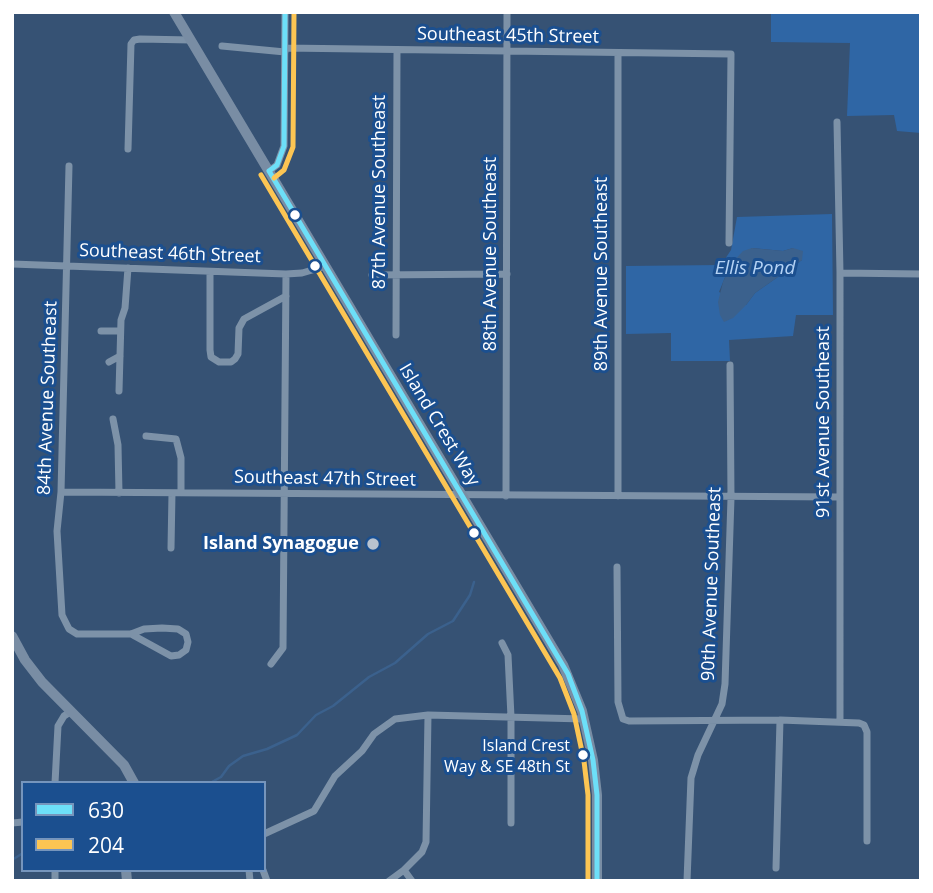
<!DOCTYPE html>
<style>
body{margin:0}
#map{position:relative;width:933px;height:893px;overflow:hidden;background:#365274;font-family:"Open Sans",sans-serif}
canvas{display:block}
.frame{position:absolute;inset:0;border:14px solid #fff;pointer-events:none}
.legend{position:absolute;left:21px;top:781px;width:245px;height:91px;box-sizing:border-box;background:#1b4f8f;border:2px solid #7695bc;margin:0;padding:9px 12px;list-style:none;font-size:21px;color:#fff}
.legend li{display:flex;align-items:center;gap:14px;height:35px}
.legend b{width:35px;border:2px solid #7695bc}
</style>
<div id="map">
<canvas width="933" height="893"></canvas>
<div class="frame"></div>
<ul class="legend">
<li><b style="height:9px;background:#6ddff8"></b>630</li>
<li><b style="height:9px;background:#fcc553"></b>204</li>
</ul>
</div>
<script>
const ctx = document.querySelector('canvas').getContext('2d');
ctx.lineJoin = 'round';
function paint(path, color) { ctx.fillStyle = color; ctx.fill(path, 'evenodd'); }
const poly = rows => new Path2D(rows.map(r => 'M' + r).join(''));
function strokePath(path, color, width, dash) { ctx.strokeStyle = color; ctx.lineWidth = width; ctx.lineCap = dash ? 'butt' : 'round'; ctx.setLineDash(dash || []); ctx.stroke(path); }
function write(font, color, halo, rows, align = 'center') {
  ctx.font = font + ' "Open Sans",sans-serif'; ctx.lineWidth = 6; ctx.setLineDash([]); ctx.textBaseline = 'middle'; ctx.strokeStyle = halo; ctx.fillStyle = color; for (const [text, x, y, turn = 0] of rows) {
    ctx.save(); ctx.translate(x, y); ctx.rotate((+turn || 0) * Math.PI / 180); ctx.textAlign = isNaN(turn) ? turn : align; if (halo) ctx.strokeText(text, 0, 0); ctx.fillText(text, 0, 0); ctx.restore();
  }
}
paint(poly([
 [771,12,921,12,921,133,897,131,894,115,847,116,850,43,771,42],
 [832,214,833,315,796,315,793,336,729,340,730,361,671,361,671,333,626,334,626,266,721,265,731,250,737,217],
 [752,248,783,251,793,248,802,260,755,293,746,305,719,292,728,270]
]), '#2f66a5');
paint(poly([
 [752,248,783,251,793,248,803,251,802,260,755,293,746,305,733,318,724,322,720,315,718,302,723,282,732,263,743,251]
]), '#3b618d');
strokePath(poly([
 [210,783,221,777,229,766,243,756,267,749,297,735,316,715,333,706,369,677,395,663,428,634,453,621,470,595,474,582],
 [12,860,23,853]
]), '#3b618d', 2.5);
strokePath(poly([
 [222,46,285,52],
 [285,48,731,54,729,243],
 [837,122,840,273,840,721],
 [128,149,131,44,134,40,140,39,191,40],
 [69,166,61,492,57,531,62,615,69,629,77,634,131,634,144,629,162,628,178,629,186,634,188,642,186,650,179,655,171,656,131,634],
 [269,171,277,165,284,146,285,12],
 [12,264,286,274,302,273,326,266],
 [210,272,210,350,211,357,219,362,231,362,235,359,238,354,239,328,244,319,286,296],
 [840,273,921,274],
 [372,275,507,274],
 [101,331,120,331],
 [396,335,397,50],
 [109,362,120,356],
 [119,391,121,320,125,308,128,268],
 [113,419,118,445,119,493],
 [146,436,176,439,181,458,181,493],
 [61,492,840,497],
 [506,496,507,12],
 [618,496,618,53],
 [171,548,172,493],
 [617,567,618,702,623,719,629,721,780,720,859,723,864,725,867,732,867,841],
 [502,643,508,655,511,717,511,823],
 [271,664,283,648,286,274],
 [55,783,58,726,64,716,70,712],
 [12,823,23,822],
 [264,834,314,811,335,776,362,751,374,734,395,719,428,715,584,719],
 [776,868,780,720],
 [55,870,55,881],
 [249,870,250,881],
 [263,870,267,881],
 [404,870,422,852,426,842,428,715],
 [389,881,404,870,412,881],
 [687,881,691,778,698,755,722,704,725,684,731,498,730,365]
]), '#7d92a8', 7);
strokePath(poly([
 [174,12,563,665,582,711,593,760,597,795,597,881],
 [12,636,25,660,42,682,124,765,134,783],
 [126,870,127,881]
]), '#798da4', 10);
strokePath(poly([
 [269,171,568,674,582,711,593,760,597,795,597,881],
 [269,171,277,165,284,146,285,12]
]), '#6ddff8', 5);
strokePath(poly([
 [261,175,560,678,574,714,584,761,588,795,588,881],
 [274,178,284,170,293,147,294,12]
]), '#fcc553', 5);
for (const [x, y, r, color] of [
 [295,215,6,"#fff"],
 [315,266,6,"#fff"],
 [474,533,6,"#fff"],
 [373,544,7,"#b9c2ce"],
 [583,755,6,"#fff"]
]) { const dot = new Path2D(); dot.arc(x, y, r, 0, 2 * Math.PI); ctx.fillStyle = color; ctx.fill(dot); strokePath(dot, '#1b4f8f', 2.5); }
write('16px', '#fff', '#1b4f8f', [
 ["Island Crest",570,746],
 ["Way & SE 48th St",570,767]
], 'right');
write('18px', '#fff', '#1b4f8f', [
 ["Southeast 45th Street",508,36,1],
 ["87th Avenue Southeast",380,192,-90],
 ["Southeast 46th Street",170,254,2],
 ["88th Avenue Southeast",491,254,-90],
 ["89th Avenue Southeast",602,274,-90],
 ["84th Avenue Southeast",48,398,-88],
 ["91st Avenue Southeast",824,422,-90],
 ["Island Crest Way",439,425,59],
 ["Southeast 47th Street",325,479,1],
 ["90th Avenue Southeast",712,584,-88]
]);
write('bold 18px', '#fff', '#1b4f8f', [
 ["Island Synagogue",359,544]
], 'right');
write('italic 19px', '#b5d3f5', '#1b4f8f', [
 ["Ellis Pond",755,269]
]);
</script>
